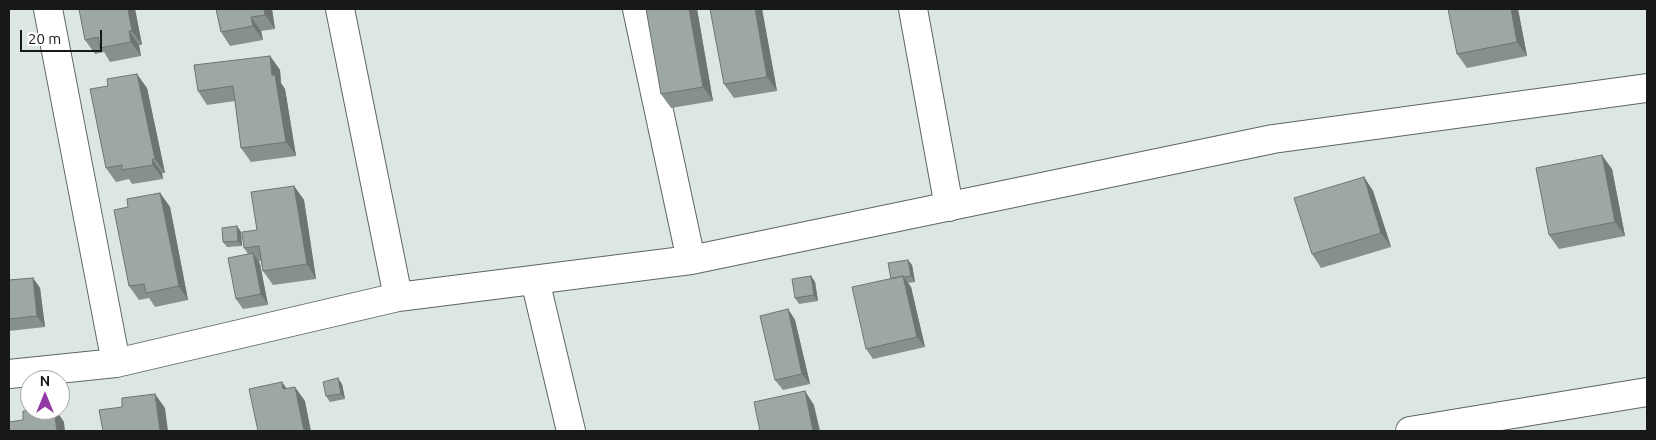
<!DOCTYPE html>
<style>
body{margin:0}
#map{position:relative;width:1656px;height:440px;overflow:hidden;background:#dde7e1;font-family:Ubuntu,sans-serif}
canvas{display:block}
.frame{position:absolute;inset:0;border:10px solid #161917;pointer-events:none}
.north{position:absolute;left:20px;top:370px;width:50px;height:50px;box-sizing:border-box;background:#fff;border:1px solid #a2a3a2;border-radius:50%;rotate:0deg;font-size:14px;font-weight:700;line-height:20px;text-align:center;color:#161917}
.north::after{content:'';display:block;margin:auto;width:18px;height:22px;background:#9439a4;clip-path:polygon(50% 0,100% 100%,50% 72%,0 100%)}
.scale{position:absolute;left:20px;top:30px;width:82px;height:22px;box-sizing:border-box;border:2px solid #161917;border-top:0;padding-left:6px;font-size:15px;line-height:18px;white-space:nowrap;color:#161917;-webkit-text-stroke:4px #fff;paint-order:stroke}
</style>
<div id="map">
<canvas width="1656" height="440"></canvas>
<div class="frame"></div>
<div class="north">N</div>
<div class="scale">20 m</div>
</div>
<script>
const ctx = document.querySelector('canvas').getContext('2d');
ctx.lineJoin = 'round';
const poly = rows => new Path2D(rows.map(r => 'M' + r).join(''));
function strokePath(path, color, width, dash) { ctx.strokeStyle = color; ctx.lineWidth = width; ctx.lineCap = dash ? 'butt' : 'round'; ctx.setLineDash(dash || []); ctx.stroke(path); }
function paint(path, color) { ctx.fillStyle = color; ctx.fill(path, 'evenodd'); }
const minor = poly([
 [48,9,116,363],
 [340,9,398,297],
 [637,9,691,260],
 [913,9,949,207],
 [535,280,571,431],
 [9,374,116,363,398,297,691,260,1273,139,1647,88],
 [1410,431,1647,392]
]);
strokePath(minor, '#5e6661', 30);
strokePath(minor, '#fff', 28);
paint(poly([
 [79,9,135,9,142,45,139,45,141,56,110,62,104,52,95,54,85,40],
 [216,9,272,9,275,29,261,31,263,40,230,46,221,32],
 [646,9,697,9,713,101,671,108,661,94],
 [762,9,777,91,734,98,724,84],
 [1448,9,1518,9,1527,56,1467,68,1457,54],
 [270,56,280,70,281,83,285,89,296,156,251,162,241,148,235,101,207,105,198,91],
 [147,88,165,173,162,173,163,179,132,184,129,179,116,182,106,168],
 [1612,169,1625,236,1559,249,1549,235],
 [1364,177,1373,191,1391,247,1321,268,1312,254],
 [294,186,304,200,316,279,273,285,263,271,261,261,259,261,260,264,268,305,243,309,236,299,248,254,244,248,257,230],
 [160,193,170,207,188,300,155,307,149,298,139,300,129,286],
 [237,226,241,232,242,246,227,247,223,242],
 [912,265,915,282,908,283,911,287,925,347,873,359,866,349,891,279],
 [811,276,815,282,818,301,799,304,795,298],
 [33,278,40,288,45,327,9,331,9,280],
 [788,309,795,320,810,384,783,390,775,380],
 [342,384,345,399,330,402,326,396]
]), '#86908f');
paint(poly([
 [128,9,135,9,142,45,132,31],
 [264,9,272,9,275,29,265,15],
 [689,9,697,9,713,101,703,87],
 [755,9,762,9,777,91,767,77],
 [1511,9,1518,9,1527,56,1517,42],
 [251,17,261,31,263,40,253,26],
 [129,31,139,45,141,56,131,42],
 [270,56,280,70,281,83,285,89,296,156,286,142,272,75],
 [137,74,147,88,165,173,155,159],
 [1602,155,1612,169,1625,236,1615,222],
 [152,159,162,173,163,179,153,165],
 [1364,177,1373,191,1391,247,1381,233],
 [294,186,304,200,316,279,307,264],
 [160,193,170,207,188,300,179,286],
 [237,226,241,232,242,246,238,241],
 [253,253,260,264,268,305,261,294],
 [908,260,912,265,915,282,911,276],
 [811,276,815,282,818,301,814,295],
 [903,276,911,287,925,347,917,337],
 [33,278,40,288,45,327,37,316],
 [788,309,795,320,810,384,802,374],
 [338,378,342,384,345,399,341,394],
 [282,382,292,396,283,389],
 [295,387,305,401,311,431,304,431],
 [805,391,814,405,820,431,813,431],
 [155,394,165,408,168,431,160,431],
 [54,410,56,410,64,422,65,431,57,431]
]), '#6d7574');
const building = poly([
 [79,9,128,9,132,31,129,31,131,42,100,48,98,37,85,40,79,9],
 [216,9,264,9,265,15,251,17,253,26,221,32,216,9],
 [646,9,689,9,703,87,661,94,646,9],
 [710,9,755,9,767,77,724,84,710,9],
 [1448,9,1511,9,1517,42,1457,54,1448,9],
 [270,56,272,75,275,75,286,142,241,148,233,86,198,91,194,65,270,56],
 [137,74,155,159,152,159,153,165,122,170,122,165,106,168,90,89,108,86,107,79,137,74],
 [1602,155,1615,222,1549,235,1536,168,1602,155],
 [1364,177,1381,233,1312,254,1294,198,1364,177],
 [294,186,307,264,263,271,259,246,244,248,242,232,257,230,251,192,294,186],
 [160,193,179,286,146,293,144,284,129,286,114,210,128,207,127,199,160,193],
 [237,226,238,241,223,242,222,228,237,226],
 [253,253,261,294,236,299,228,258,253,253],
 [908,260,911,276,904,277,903,276,891,279,888,263,908,260],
 [811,276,814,295,795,298,792,279,811,276],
 [903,276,917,337,866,349,852,287,903,276],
 [33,278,37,316,9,319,9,280,33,278],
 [788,309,802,374,775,380,760,316,788,309],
 [338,378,341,394,326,396,323,382,338,378],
 [282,382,283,389,295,387,304,431,258,431,249,389,282,382],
 [805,391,813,431,760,431,754,402,805,391],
 [155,394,160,431,103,431,99,410,122,407,122,398,155,394],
 [33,410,54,410,57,431,9,431,9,422,23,420,23,411,33,410]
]);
paint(building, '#9ca7a6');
strokePath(building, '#6d7574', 1);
</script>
